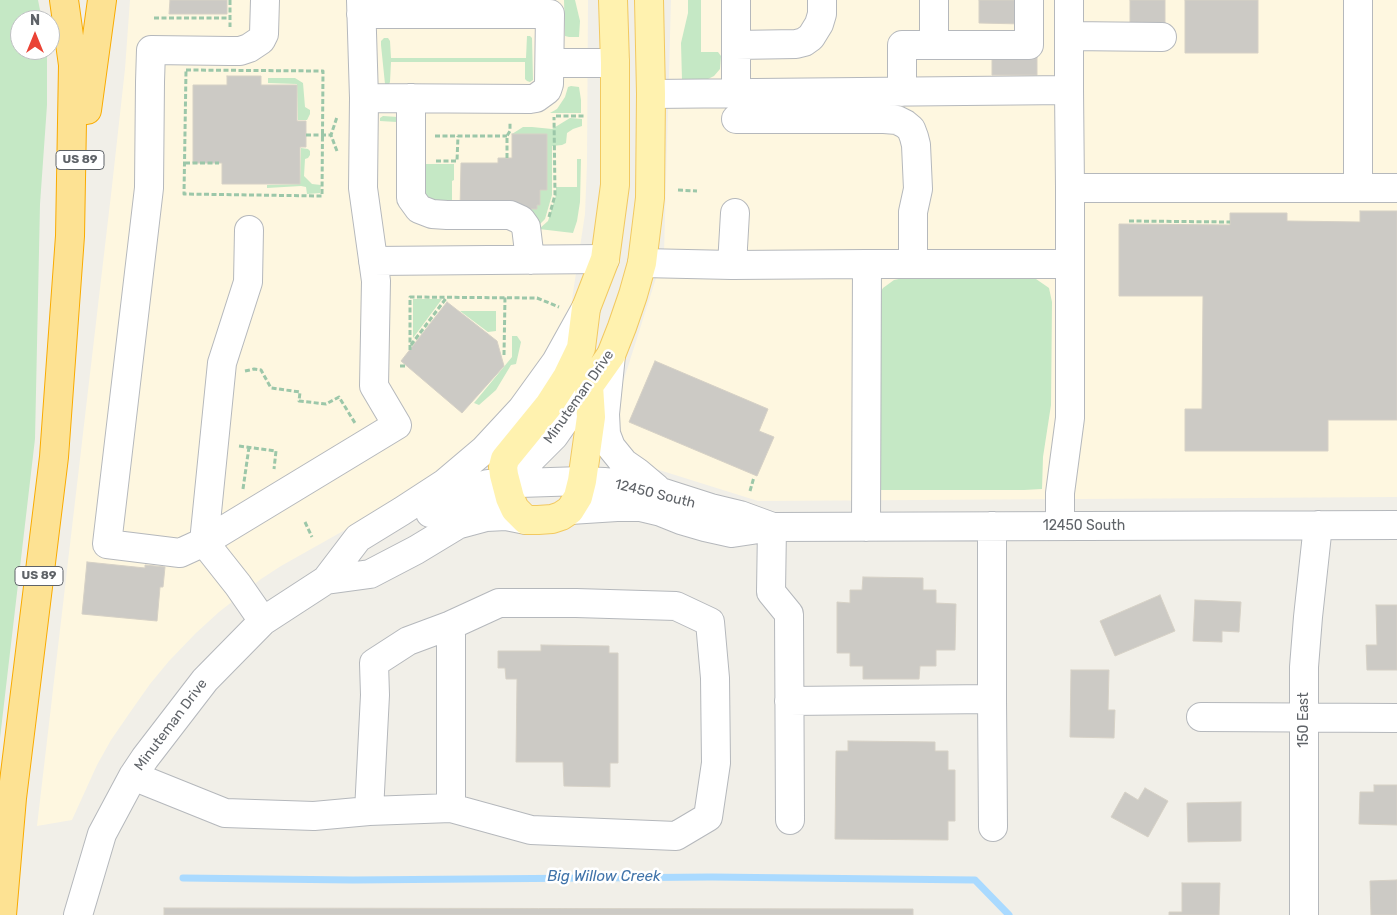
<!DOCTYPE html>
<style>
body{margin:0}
#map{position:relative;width:1397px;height:915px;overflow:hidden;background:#f1efe8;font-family:Rubik,sans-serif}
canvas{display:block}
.north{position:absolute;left:10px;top:10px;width:50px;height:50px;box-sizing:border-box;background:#fff;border:1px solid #bfc1c3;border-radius:50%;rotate:0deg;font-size:14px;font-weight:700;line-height:20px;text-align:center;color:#5f6368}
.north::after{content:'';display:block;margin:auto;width:18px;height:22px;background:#ea4335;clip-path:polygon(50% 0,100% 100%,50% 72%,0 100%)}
</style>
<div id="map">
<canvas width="1397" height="915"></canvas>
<div class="north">N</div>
</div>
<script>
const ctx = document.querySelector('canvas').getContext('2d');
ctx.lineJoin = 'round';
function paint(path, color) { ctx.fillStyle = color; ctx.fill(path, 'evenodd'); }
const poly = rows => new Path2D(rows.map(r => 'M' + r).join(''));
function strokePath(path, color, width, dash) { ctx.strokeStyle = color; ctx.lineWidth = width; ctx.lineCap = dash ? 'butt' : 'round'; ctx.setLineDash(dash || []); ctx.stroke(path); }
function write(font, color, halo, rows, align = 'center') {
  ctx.font = font + ' Rubik,sans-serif'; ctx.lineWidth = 5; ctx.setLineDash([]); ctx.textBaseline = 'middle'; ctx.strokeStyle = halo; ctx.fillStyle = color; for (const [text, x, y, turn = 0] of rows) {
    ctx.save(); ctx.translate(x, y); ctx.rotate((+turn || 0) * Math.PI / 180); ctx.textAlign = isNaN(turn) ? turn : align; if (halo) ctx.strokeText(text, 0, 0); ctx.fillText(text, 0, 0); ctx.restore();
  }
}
paint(poly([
 [130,0,588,0,587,164,585,214,571,306,564,323,531,381,462,459,352,526,281,566,261,579,219,612,196,633,169,661,150,684,131,711,111,740,97,765,72,820,37,826,112,186,125,69],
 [671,0,1397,0,1397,497,758,501,640,464,620,444,617,398,624,379,664,253]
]), '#fef7e0');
paint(poly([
 [0,0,38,0,42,20,20,20,20,50,47,50,47,105,40,204,35,439,0,738],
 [564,0,575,0,580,21,579,37,569,37,565,36],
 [688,0,701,0,701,52,718,52,721,56,720,69,714,76,706,80,682,80,681,43,688,13],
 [527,36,530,36,532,38,533,80,530,82,527,81,525,79,525,62,391,62,390,82,389,84,385,84,381,45,381,41,384,38,388,38,390,41,391,58,526,58],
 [268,78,295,78,303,83,305,107,310,110,310,114,307,120,298,120,297,84,268,83],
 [571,86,579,87,581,100,581,113,550,113,557,109,565,97,568,87],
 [383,116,398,117,397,122,380,121,380,118],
 [570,118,582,119,582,126,573,129,567,133,566,143,562,145,552,146,552,195,545,219,538,226,525,209,537,209,537,205,540,205,540,190,547,190,547,134,512,134,523,127,532,127,552,129],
 [301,148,308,149,310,151,310,155,308,158,305,159,304,176,312,184,321,185,320,193,307,194,306,187,301,186,267,188,267,185,300,184],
 [577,159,581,159,580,202,577,221,573,233,539,229,548,221,556,195,556,187,577,187],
 [423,164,454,164,454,180,452,181,452,209,426,202,415,178],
 [908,277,1028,278,1036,279,1049,288,1052,302,1051,405,1043,457,1042,489,1024,490,878,490,880,293,883,288,894,280],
 [413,299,442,299,413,338],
 [460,311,496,311,496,331,488,332],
 [512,336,517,336,521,342,516,364,511,365,496,390,479,405,474,403,512,357]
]), '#c5e8c5');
strokePath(poly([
 [183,878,353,880,712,877,975,880,1009,915]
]), '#aadaff', 7);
const building = poly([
 [170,0,227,0,227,14,169,14,170,0],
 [979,0,1023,0,1023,24,979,23,979,0],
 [1130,0,1165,0,1165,23,1130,23,1130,0],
 [1185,0,1258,0,1258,53,1185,53,1185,0],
 [992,57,1037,57,1037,75,992,75,992,57],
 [227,76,261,76,261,85,297,85,297,121,306,121,306,147,300,147,300,184,222,184,222,163,193,163,193,85,227,85,227,76],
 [512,134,547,134,547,190,540,190,540,205,537,205,537,209,460,209,461,163,498,163,498,158,512,158,512,134],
 [1360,211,1397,211,1397,420,1328,420,1328,451,1185,451,1185,409,1202,409,1203,296,1119,296,1119,224,1230,225,1230,213,1287,213,1287,221,1360,222,1360,211],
 [447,302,497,341,504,366,462,413,401,361,447,302],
 [655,361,768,409,759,431,774,437,757,476,629,422,655,361],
 [87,562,145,568,145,565,165,567,163,587,160,587,157,621,82,614,87,562],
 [863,577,923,578,923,590,936,590,936,603,956,604,955,650,936,650,936,666,920,666,919,679,863,679,863,666,850,666,850,653,837,653,837,602,850,603,850,590,862,590,863,577],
 [1160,595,1175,631,1115,656,1100,621,1160,595],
 [1195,600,1241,602,1239,632,1222,631,1222,642,1193,641,1195,600],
 [1376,605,1397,605,1397,670,1367,670,1366,645,1377,645,1376,605],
 [541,645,609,646,609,653,618,653,618,763,610,763,610,787,564,786,563,762,516,762,517,679,506,679,505,668,498,668,498,651,541,651,541,645],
 [1071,670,1109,670,1108,710,1115,710,1114,738,1070,737,1071,670],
 [848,741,935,742,935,751,948,751,948,770,955,770,955,821,948,821,948,840,835,839,836,751,848,751,848,741],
 [1374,785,1397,785,1397,825,1359,824,1360,792,1374,792,1374,785],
 [1145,788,1168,801,1148,837,1111,817,1125,792,1138,800,1145,788],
 [1241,802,1241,841,1188,842,1187,803,1241,802],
 [1397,880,1397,915,1371,915,1370,881,1397,880],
 [1182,883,1220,883,1219,915,1169,915,1169,912,1182,912,1182,883],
 [164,908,913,909,913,915,164,915,164,908]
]);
paint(building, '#cccac5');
strokePath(building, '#d6d1c6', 1);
const minor = poly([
 [265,0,264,34,261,40,249,48,240,51,230,51,151,50,150,82,149,188,107,544,180,553,204,542,397,425,374,386,376,281,363,188,364,98,361,0],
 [736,0,736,93],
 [1069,0,1069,36,1162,37],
 [1358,0,1358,188],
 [361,14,550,14,549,84,547,90,536,98,530,99,364,98],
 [1069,36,1069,90],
 [736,45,796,44,804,42,811,37,819,24,822,14,822,0],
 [934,45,1029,45,1029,0],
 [550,63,615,63],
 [902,92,902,45,934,45,934,0],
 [651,94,1069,90,1070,188,1397,188],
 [411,98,411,198,419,209,432,214,447,215,510,215,521,220,526,227,530,260],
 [736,119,884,119,897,120,905,124,911,129,914,137,916,145,918,189,913,212,913,264],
 [249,230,248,282,222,363,204,542,238,585,263,621],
 [373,261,605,259],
 [642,263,732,265,867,264,1070,264],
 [732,265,735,213],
 [611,355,605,414,606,434,611,447,624,463,637,472,656,488],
 [570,510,617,507,640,507,661,512,681,520,705,527,732,533,772,527,1397,525],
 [430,513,475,488,488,484,582,481,604,482,624,484,661,492,711,508,740,515,770,526],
 [460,524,486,517,506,516,526,520],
 [1060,526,1060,493,1070,418,1070,188],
 [772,527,771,592,789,614,790,820],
 [866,527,867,264],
 [326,580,370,574,416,550,459,524,506,484,554,436,589,386],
 [992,699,993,827],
 [789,701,992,699,992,526],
 [1201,717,1397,718],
 [133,776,225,813,314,816,369,811,375,695,374,663,408,641,451,625,451,808,369,811],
 [451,808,531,830,676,836,708,817,716,763,715,678,710,622,676,606,576,603,499,603,451,625],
 [78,915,102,834,133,776,145,758,205,680,263,621,326,580,358,538,402,511,445,483,484,450,522,409,556,362,586,308],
 [1304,915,1304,667,1308,617,1318,525]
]);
const major = poly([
 [613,0,615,63,615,185,605,259,586,308,581,348,567,377,549,405,505,459,503,467,504,475,510,498,515,509,526,520,538,520,552,519,561,516,570,510,578,497,582,481,591,417,589,386,611,355,622,327,633,295,642,263,650,198,651,94,649,0]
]);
const highway = poly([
 [87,110,102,0],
 [2,915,12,798,54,457,70,236,73,65,64,0]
]);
strokePath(minor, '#b5b8bc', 30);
strokePath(major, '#f2c960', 30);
strokePath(highway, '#f9ab00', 30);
strokePath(poly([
 [230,0,230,27],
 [154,18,230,18],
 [186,70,323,71,322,196,184,194,186,70],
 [556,116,585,116],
 [306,135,331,135],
 [435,136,507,136],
 [337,151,335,146,331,135,337,117],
 [507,158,507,136,510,131,510,122],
 [436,161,457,161,458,136],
 [185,163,219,163],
 [678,190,697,191],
 [549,217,555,195,554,117],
 [1129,221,1230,222],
 [411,345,447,297],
 [410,350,410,297,537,298,559,307],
 [504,355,505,297],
 [400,366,407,366],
 [245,371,254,369,261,370,271,388,300,392,299,401,326,404,339,397,355,423],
 [239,446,276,451,274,469],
 [243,489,249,447],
 [750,491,754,477],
 [305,522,312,537]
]), '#9cc7a9', 3, [5, 2.5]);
strokePath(minor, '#fff', 28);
strokePath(major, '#fff2af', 28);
strokePath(highway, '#fde293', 28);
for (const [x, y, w] of [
 [80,160,48],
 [39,576,48]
]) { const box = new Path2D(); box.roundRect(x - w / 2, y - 9.5, w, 19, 4); ctx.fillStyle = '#fff'; ctx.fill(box); strokePath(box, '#5f6368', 1); }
write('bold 12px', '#5f6368', null, [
 ["US 89",80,160],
 ["US 89",39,576]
]);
write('14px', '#5f6368', '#fff', [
 ["Minuteman Drive",579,397,-55],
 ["12450 South",655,494,14],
 ["12450 South",1084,526],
 ["150 East",1304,720,-90],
 ["Minuteman Drive",171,725,-53]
]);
write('italic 15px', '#4174aa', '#fff', [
 ["Big Willow Creek",604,877]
]);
</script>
